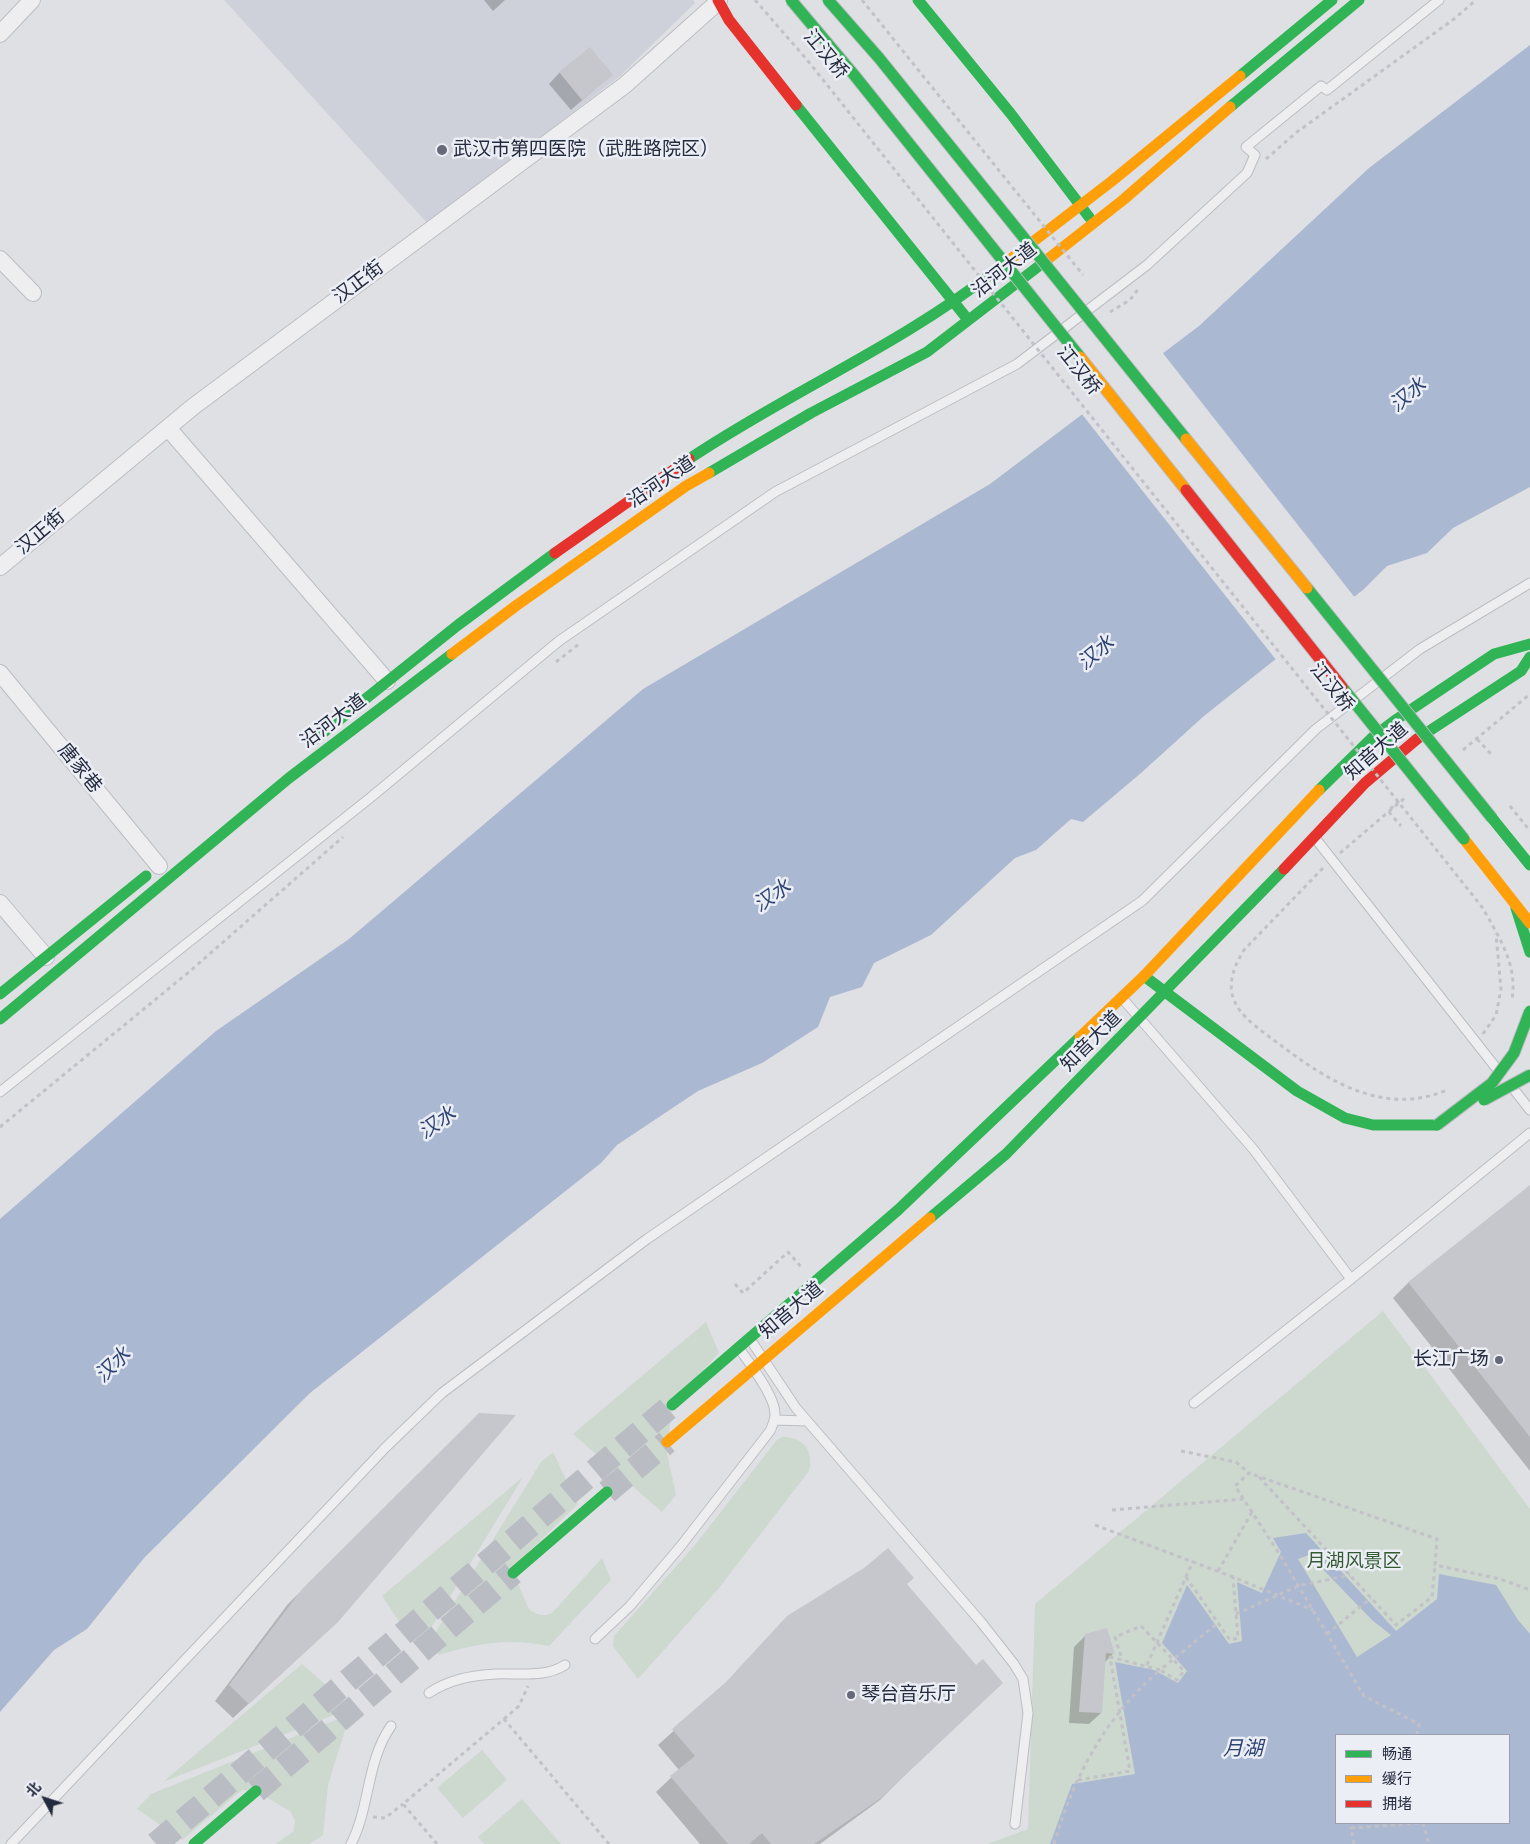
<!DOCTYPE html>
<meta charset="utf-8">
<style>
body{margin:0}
#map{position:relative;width:1530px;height:1844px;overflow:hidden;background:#dfe0e4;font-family:"Titillium Web","Noto Sans SC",sans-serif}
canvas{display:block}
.legend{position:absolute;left:1335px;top:1734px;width:175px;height:90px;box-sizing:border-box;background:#ebeef5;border:1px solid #9ca0ac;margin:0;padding:6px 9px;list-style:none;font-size:15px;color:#252b3e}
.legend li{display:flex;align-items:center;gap:10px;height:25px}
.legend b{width:25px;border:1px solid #9ca0ac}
.north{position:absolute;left:20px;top:1774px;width:50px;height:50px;-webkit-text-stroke:4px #ebeef5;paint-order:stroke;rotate:310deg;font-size:14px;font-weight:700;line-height:20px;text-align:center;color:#252b3e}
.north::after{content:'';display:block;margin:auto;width:18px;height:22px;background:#252b3e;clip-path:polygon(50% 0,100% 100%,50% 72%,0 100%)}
</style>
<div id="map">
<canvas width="1530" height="1844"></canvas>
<ul class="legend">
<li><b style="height:6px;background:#30b455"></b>畅通</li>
<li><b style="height:6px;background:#ff9f0a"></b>缓行</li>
<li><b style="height:6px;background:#e5322d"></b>拥堵</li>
</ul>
<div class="north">北</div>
</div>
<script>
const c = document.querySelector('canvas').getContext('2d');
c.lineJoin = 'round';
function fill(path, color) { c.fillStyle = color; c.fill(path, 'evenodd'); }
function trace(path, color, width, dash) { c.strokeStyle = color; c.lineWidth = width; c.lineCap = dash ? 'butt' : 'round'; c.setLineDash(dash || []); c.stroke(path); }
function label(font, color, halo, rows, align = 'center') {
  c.font = font + ' "Titillium Web","Noto Sans SC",sans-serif'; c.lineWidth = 5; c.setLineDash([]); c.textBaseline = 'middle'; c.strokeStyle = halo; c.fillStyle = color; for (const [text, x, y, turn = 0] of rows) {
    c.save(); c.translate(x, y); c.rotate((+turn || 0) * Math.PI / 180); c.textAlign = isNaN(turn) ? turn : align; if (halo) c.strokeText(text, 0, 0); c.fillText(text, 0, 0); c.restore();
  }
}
const built = new Path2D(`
 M224,0H693L695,3L620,76L428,224Z`);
const green = new Path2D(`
 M1383,1311L1530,1509V1844H988L1028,1829L1035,1604ZM1336,1735H1509V1823H1336Z
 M706,1322L719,1353L672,1405L667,1453L676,1495L662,1512L573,1434Z
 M782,1437C802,1436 815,1451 809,1471L719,1588L638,1679L613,1646L614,1636L695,1545L776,1441Z
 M553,1452L578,1504L511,1569L529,1609C535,1615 545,1617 552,1613L602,1558L611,1580L549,1646C508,1638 479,1643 439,1655L429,1643L541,1462Z
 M523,1477L426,1636L415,1645L382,1596Z
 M302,1664L348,1704L339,1713L163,1782Z
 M338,1719L345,1722L346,1727L328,1785L323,1835L309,1844H276L294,1831L295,1820L290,1811L256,1791L242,1790L182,1840L137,1809L151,1794Z
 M482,1750L507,1780L463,1818L437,1788Z
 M522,1799L561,1844H484L478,1837Z`);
const water = new Path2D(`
 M1530,45V487L1453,528L1427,553L1387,566L1364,589L1204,716L1141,773L1083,822L1071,819L1036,850L1015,858L931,935L874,963L862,987L830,997L818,1027L762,1063L698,1091L617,1145L601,1163L310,1393L144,1558L87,1629L54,1650L0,1712V1219L216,1031L349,939L643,689L990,484L1199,326L1369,168Z
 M1306,1533L1396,1631L1437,1599L1439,1574L1496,1585L1518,1620L1530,1634V1844H1050L1072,1784L1135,1774L1115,1662L1154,1670L1178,1683L1187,1671L1162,1643L1187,1585L1229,1644L1242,1641L1237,1582L1262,1593L1281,1552L1273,1538ZM1309,1555L1372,1620L1391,1635L1357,1657L1298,1559ZM1509,1735V1823H1336V1735Z`);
const pier = new Path2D(`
 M1162,352L1356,599L1277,661L1081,413Z`);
const shadow = new Path2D(`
 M484,0H505L493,11Z
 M560,72L611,75L571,110L549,84Z
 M1530,1187V1471L1393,1298L1408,1283Z
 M479,1415L321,1637L233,1718L215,1701L288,1604Z
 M906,1584L934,1746L880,1800L820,1844H700L656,1792L679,1770L658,1745L720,1689L787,1617Z
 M1086,1635L1113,1654L1104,1663L1101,1713L1089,1724L1069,1723L1074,1647Z`);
const building = new Path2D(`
 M590,47L613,75L582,100L559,72Z
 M1530,1185V1437L1408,1282Z
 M479,1413L516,1415L338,1622L249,1704L229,1685L303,1588Z
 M888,1548L914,1578L907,1584L976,1665L983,1659L1003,1683L881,1798L814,1844H771L762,1833L749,1844H728L670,1776L695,1756L672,1729L726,1682L787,1616L864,1568Z
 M1107,1628L1115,1654L1106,1653L1102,1713L1079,1712L1085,1634Z`);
const secondaryTunnel = new Path2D(`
 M607,1492L667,1442
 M256,1791L513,1573
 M156,1844L672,1405`);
const path = new Path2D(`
 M1266,159L1297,132L1454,19L1476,0
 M1110,312L1130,300L1139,288
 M556,662L579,644
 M1477,739L1491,754
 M1463,750L1530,694
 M1340,853L1406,797
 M0,1127L189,972L343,837
 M735,1284L743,1293L788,1252L802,1268
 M1181,1451L1236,1462L1249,1473
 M1259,1477L1396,1625L1432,1597L1435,1565
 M1112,1510L1244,1499
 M1095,1525L1233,1577L1313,1610
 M1218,1571L1252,1512
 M1186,1577L1230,1640L1238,1638L1233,1577
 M1236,1614L1298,1586L1350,1575
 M1327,1634L1371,1598
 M1147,1665L1193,1561
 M504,1719L519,1706L528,1686
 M1417,1735L1419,1724L1364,1696L1280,1555L1235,1486L1249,1473L1437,1539L1435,1565L1500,1579L1530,1590
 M1078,1780L1130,1771L1110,1657L1160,1670L1218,1623
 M373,1817L385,1818L403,1804
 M437,1844L403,1804L504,1719L609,1844
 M1054,1844C1075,1774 1104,1719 1160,1670L1177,1680L1184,1671L1141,1626L1115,1637L1122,1660
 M1354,1844L1351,1828L1423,1823L1429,1844`);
const lane = new Path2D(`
 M1315,838L1497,1069
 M1122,998L1254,1150L1351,1279
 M1512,1087L1530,1110
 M0,1092L370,798L559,641L775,492L1017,364L1147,265L1247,173L1255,155L1246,147L1321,86L1327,90L1439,0
 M750,1339L796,1408L981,1622L1014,1664L1023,1679L1028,1713L1015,1824
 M1194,1403L1351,1279L1530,1133
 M774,1420L807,1421
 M595,1639L630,1606L680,1547L770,1431C772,1426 775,1421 775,1415C776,1397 749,1363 739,1348
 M429,1693C448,1680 472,1675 496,1674C519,1673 545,1678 565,1665
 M11,1844L386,1447L442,1393L647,1239L1142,901L1316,729L1420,649L1530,583
 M351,1844C370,1808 366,1762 391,1726`);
const street = new Path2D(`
 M0,34L32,0
 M0,259L33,293
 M168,428L387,681
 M0,567L194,406L625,85L719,1
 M0,673L159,866
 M0,903L46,957`);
const fast = new Path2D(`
 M918,0L1011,114L1089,217
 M1240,76L1332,0
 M796,105L965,316
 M1230,107L1359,0
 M689,459C789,392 900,345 995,271
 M709,473L811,413L927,352L1048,259
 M1417,739L1521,671L1530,657
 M314,740L458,625L555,553
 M1319,790L1373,737L1397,719L1494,654L1530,644
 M1492,818L1530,865
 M1516,908L1530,952
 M1144,976L1297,1091L1345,1118L1373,1125H1437
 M0,994L146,876
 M0,1019L289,778L452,654
 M930,1218L1006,1154L1284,869
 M672,1405L898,1210L1080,1037
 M513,1573L607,1492
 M194,1844L256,1791`);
const slow = new Path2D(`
 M1048,259L1123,200L1230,107
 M995,271L1112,181L1240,76
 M452,654L517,605L686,486L709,473
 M1464,839L1530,923
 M1080,1037L1144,976L1319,790
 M667,1442L930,1218`);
const jam = new Path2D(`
 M718,0L729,20L796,105
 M555,553L689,459
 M1284,869L1365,783L1417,739`);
const pathBridge = new Path2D(`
 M755,0L808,61L1482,907C1498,935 1518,965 1512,999
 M862,0L1083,275
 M1399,801L1388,811L1401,826
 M1510,806L1530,831
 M1323,868L1244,950C1212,1001 1246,1019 1283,1047C1331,1083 1386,1116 1447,1090
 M1483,1034L1496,1015L1501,989L1496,934`);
const fastBridge = new Path2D(`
 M791,0L855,76L1080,357
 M828,0L879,58L1186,439
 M1307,588L1492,818
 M1342,687L1464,839
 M1484,1100L1530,1075
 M1437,1125L1492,1083L1514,1053L1530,1011`);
const slowBridge = new Path2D(`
 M1080,357L1186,490
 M1186,439L1307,588`);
const jamBridge = new Path2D(`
 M1186,490L1342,687`);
const markers = [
 [442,150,6,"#666a78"],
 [1499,1360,5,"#666a78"],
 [851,1695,5,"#666a78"]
];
const streetNames = [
 ["江汉桥",825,55,50],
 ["沿河大道",1005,271,-38],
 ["汉正街",359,283,-37],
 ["江汉桥",1078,371,51],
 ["沿河大道",662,483,-34],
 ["汉正街",41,533,-40],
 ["江汉桥",1331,688,51],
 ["沿河大道",334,722,-37],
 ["知音大道",1377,752,-41],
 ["唐家巷",79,769,51],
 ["知音大道",1092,1042,-45],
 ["知音大道",792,1311,-40]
];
const poiNames = [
 ["武汉市第四医院（武胜路院区）",453,150],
 ["长江广场",1489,1360,"right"],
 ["琴台音乐厅",861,1695]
];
const parkNames = [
 ["月湖风景区",1354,1562]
];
const waterNames = [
 ["汉水",1409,396,-39],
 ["汉水",1097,654,-39],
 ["汉水",773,897,-34],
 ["汉水",438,1124,-34],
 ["汉水",114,1366,-43],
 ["月湖",1243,1750]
];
fill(built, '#cfd1da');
fill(green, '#cdd8cf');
fill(water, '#abb8d1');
fill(pier, '#dfe0e4');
fill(shadow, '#0003');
fill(building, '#c6c7cc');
trace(secondaryTunnel, '#babcc3', 24, [24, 12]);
trace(lane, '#bcbdc2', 11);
trace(street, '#bcbdc2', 18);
trace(path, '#c1c1c7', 3, [4, 4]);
trace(lane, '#eeeef1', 9);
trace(street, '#eeeef1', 16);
trace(fast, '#30b455', 11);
trace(slow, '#ff9f0a', 11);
trace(jam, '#e5322d', 11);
trace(fastBridge, '#bbbdc2', 13, []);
trace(slowBridge, '#bbbdc2', 13, []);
trace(jamBridge, '#bbbdc2', 13, []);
trace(pathBridge, '#c1c1c7', 3, [4, 4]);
trace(fastBridge, '#30b455', 11);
trace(slowBridge, '#ff9f0a', 11);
trace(jamBridge, '#e5322d', 11);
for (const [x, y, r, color] of markers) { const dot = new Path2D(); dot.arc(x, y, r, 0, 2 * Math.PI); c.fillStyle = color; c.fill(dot); trace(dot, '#ebeef5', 2); }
label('19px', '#252b3e', '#ebeef5', streetNames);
label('19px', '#252b3e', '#ebeef5', poiNames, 'left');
label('19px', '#345a32', '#ebeef5', parkNames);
label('italic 20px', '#2e4373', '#ebeef5', waterNames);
</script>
